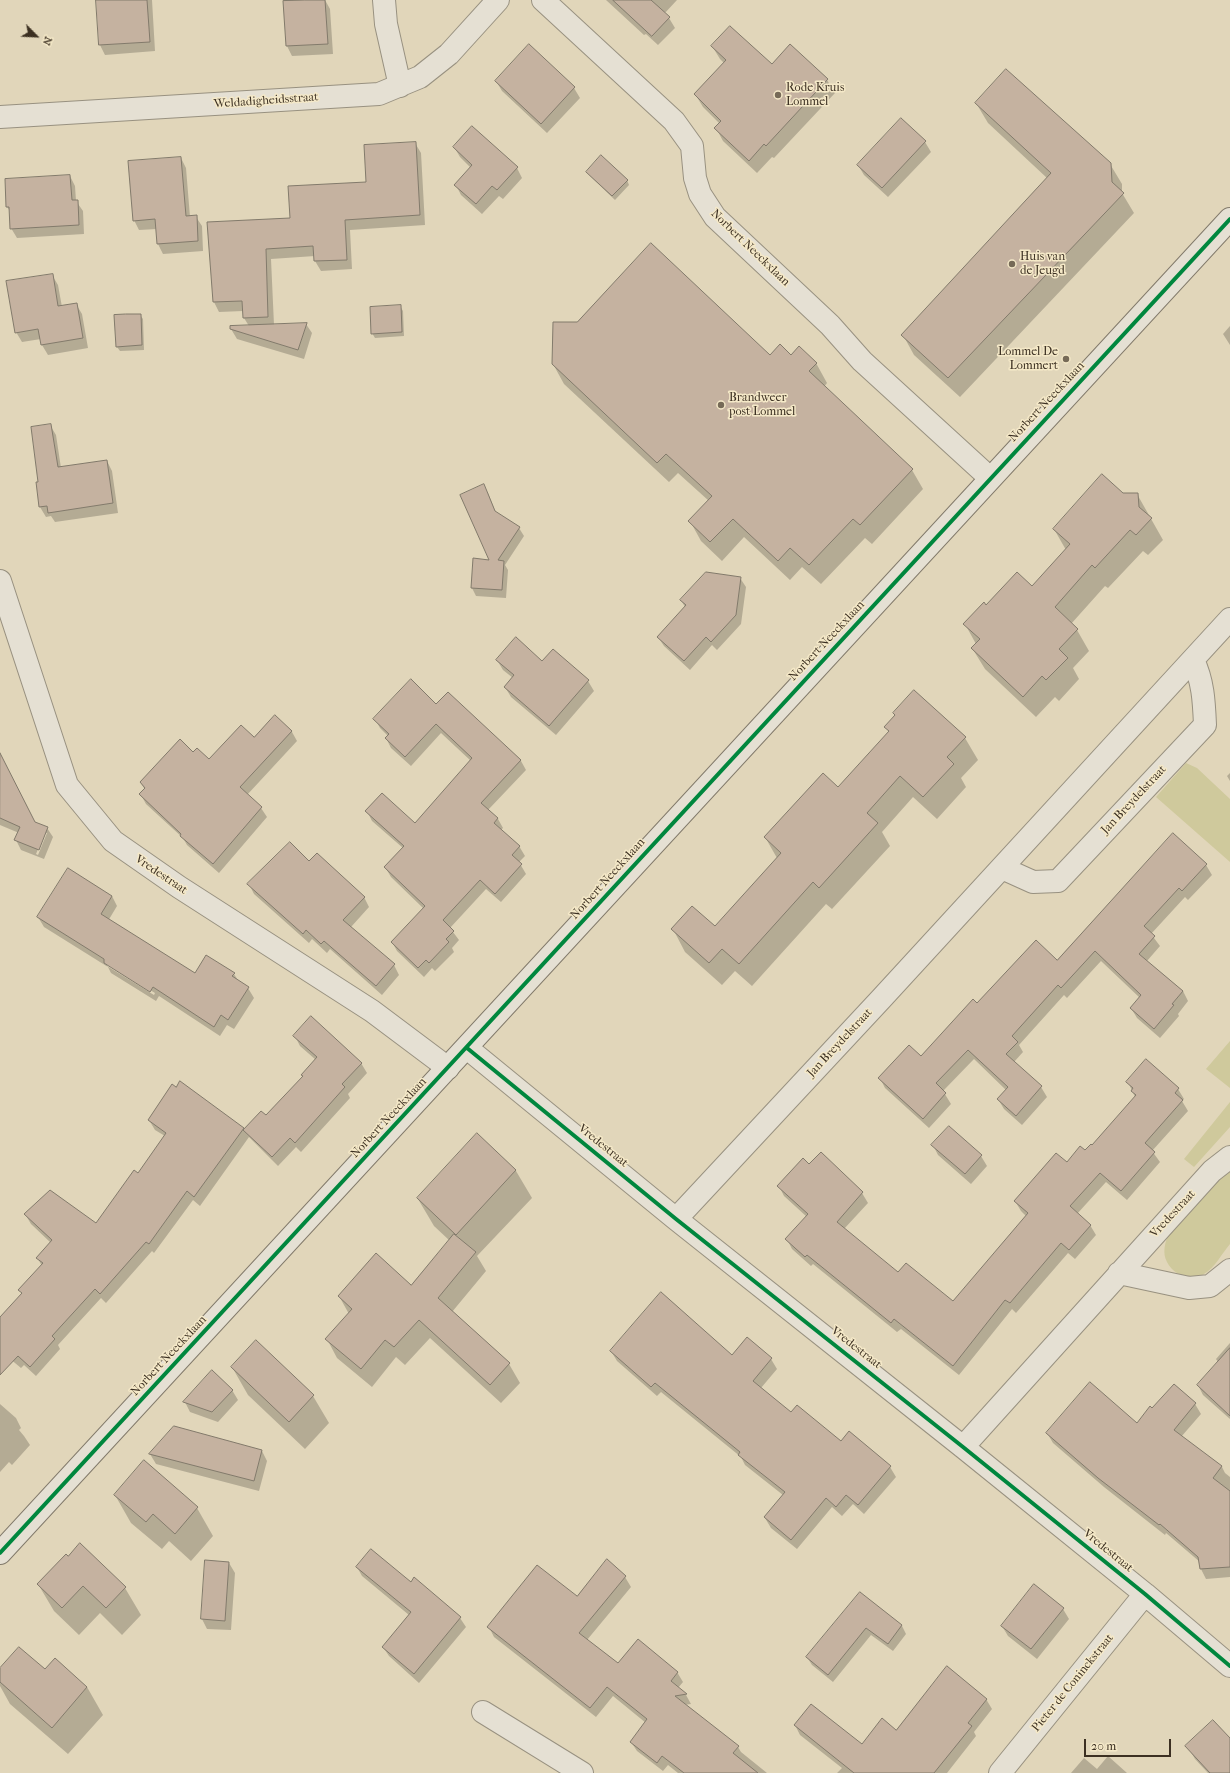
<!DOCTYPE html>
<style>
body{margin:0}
#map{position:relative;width:1230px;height:1773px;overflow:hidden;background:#e1d6ba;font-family:"IM FELL French Canon",serif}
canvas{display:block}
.north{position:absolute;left:16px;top:16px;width:40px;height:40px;-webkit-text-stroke:3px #f5e9c8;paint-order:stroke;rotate:114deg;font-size:11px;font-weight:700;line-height:16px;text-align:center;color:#3c3022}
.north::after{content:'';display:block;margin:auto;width:14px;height:18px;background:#3c3022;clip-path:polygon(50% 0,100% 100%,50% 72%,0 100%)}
.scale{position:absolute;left:1084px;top:1739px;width:87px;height:18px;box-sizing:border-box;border:2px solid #3c3022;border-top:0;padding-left:5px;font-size:12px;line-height:14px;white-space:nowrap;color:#3c3022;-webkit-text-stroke:3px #f5e9c8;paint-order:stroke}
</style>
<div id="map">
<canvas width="1230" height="1773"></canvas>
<div class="north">N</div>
<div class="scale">20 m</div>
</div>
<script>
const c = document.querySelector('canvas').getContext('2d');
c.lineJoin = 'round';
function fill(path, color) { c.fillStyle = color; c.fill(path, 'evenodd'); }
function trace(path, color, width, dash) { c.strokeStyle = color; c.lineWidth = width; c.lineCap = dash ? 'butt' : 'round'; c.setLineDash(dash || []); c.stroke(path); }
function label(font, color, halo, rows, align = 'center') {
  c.font = font + ' "IM FELL French Canon",serif'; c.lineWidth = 3; c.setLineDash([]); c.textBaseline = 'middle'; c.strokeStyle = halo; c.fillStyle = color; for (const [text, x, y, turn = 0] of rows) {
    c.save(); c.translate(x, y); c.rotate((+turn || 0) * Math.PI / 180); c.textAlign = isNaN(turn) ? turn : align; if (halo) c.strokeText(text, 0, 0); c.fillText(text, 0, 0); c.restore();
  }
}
const green = new Path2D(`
 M1186,763L1197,768L1230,799V862L1156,797Z
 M1230,1041V1088L1206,1069Z
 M1230,1102V1127L1194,1167L1184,1159Z
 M1230,1169V1244C1222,1253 1215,1268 1204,1274C1192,1282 1173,1275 1167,1262C1162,1253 1165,1242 1169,1233L1224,1173Z`);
const shadow = new Path2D(`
 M97,0H152L155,51L105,55L100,45Z
 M284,0H325L330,9L333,54L292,56L287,46Z
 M606,0H677L664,14L669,18L675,28L658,45L646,34L644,35Z
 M712,46L772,65L827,80L835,93L774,158L772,157L757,173L723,141L716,128L720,124L703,107L695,94L724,63L720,59Z
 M496,81L574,88L580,98L547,133L502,91Z
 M976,103L1110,164L1122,184V193L1134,213L960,397L914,355L903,335L1047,178L988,123Z
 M901,119L925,142L931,152L888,197L864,175L858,165Z
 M415,143L421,153L425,225L350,230L352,269L321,271L315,261V256L271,259L274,325L306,324L312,333L304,359L237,339L231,329L249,326L244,318L243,311L219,312L214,302L291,219L367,183Z
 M454,147L517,168L522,178L503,199L499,196L482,214L461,195L456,185L471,168L460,157Z
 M181,158L186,168L190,217H196L202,226L203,251L163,254L158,244L157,229L139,230L134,220Z
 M587,172L627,180L629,185L615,200L590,176Z
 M70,176L75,186L76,201L83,211L84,234L17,238L11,228L10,211L7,207Z
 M52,275L58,285L62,307L76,304L82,314L88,348L48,355L42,345L41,339L22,342L16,332Z
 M400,306L403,311L404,336L375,338L372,333Z
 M140,315L143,319L144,350L120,351L117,347Z
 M1230,326V345L1223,334Z
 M791,356L816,363L827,383L824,387L912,470L923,489L872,544L865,538L821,584L802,567L790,580L744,537L722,561L701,541L690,521L709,501L678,473L669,482L564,384L553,364Z
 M50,425L56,435L61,468L107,461L112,471L118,513L55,522L51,516L46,517L40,507L39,483Z
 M488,493L496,513L519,528L524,536L505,565L508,570L506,598L476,596L472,588L491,561Z
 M1122,494H1137L1163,540L1148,555L1143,551L1108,588L1105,586L1071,624L1077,630L1089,651L1073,668L1079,679L1059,701L1055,697L1036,717L985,669L972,648L976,644L965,624L986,606L1032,588L1066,550L1054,529Z
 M740,578L746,587L741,624L717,650L712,645L690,670L664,646L658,637L685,607L681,600Z
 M497,660L542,662L588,681L594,691L556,735L511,697L505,687L513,678L503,670Z
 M448,693L521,761L526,770L488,810L498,819L503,828L501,830L519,846L525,856L519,862L526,874L501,902L486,889L450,928L459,940L452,948L454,952L435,971L432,968L424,977L397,951L392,942L424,909L391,877L385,867L403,848L372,821L367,811L415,824L471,761L441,733L411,766L391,748L386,738L388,736L380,728L375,719L436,705Z
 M894,714L965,738L978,760L961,778L966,787L937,819L913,797L882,832L890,846L832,909L826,904L752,986L735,971L722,985L685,952L673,929L715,928L777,858L765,837L838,788L889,733L886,727L896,716Z
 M275,716L292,732L297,741L247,795L261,808L267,817L219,873L187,845L183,838L146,804L141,795L145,790L141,783L193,753L209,760L254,738Z
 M0,754L35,823L47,828L53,837L44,859L21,850L16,840L19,833L0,825ZM45,833H47L38,855L36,854Z
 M1230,773V781L1227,776Z
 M309,862L364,897L369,907L351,927L394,965L399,975L382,995L330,949L327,953L312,939L309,943L254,894L249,884Z
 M1206,865L1212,875L1188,900L1185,897L1151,934L1160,946L1147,961L1183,991L1188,1001L1178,1014L1179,1016L1160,1038L1137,1018L1131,1008L1140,998L1101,961L1067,998L1064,995L1019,1045L1023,1052L1014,1062L1041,1087L1047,1097L1022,1125L1004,1109L998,1099L1006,1090L974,1059L943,1091L951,1104L929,1128L885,1088L880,1078L921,1057L977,1005L1057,961Z
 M112,896L117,906L108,921L195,974H234L239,982L248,988L254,998L234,1029L227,1025L220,1036L159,996L156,1001L111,973L108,967L44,927L38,917ZM107,964L155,993L154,995L107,966Z
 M295,1036L361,1063L367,1073L348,1094L350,1098L301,1152L296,1147L278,1166L249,1137L200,1206L193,1200L154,1253L152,1251L106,1303L101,1298L58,1345L60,1349L36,1376L24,1365L21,1368L3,1353L0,1347V1318L22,1294L20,1290L42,1266L38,1259L51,1243L31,1224L25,1214L97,1224L138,1174L165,1136L155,1130L149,1120L243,1128L244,1131L266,1117L304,1077L302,1075L316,1060L300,1046Z
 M1146,1060L1178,1089L1184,1099L1182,1101L1188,1111L1152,1151L1160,1162L1127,1200L1106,1182L1077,1214L1090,1225L1096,1235L1075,1259L1068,1253L1016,1313L1012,1309L959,1375L901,1329L897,1332L813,1264L811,1266L792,1249L787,1239L807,1217L784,1196L779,1186L809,1166L821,1153L862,1193L868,1203L844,1229L898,1274L953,1302L1026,1216L1021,1211L1015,1201L1092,1146L1135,1097L1128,1082Z
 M477,1135L516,1171L532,1198L477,1256L486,1271L452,1312L509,1364L520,1383L501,1403L430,1338L405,1365L396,1357L372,1387L337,1358L327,1339L349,1314L339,1296L412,1286L450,1241L434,1226L418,1199Z
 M933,1145L981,1156L987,1166L971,1184L938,1155Z
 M1230,1343V1419L1203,1395L1198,1385L1218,1362L1216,1359Z
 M611,1351L771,1359L777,1369L761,1388L791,1413L841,1442L890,1467L896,1477L864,1514L853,1504L842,1516L832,1507L797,1549L771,1528L765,1518L783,1495L745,1465L741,1457L661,1392L657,1396L617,1361Z
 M232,1367L313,1396L329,1423L305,1449L248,1395Z
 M232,1390L238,1400L218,1422L190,1412L185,1402Z
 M0,1404L16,1418L21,1428L19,1430L24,1436L30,1445L12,1465L9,1462L0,1472Z
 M1195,1404L1201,1414L1181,1437L1222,1467L1225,1473L1230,1477V1577L1206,1579L1201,1569L1200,1562L1166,1533L1165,1535L1104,1487L1053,1443L1047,1433L1137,1424L1153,1410Z
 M174,1427L262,1451L267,1461L259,1491L156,1464L150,1454Z
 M115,1495L197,1508L213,1536L191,1561L169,1541L162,1549L131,1523Z
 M607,1561L625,1577L631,1587L587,1640L619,1664L677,1672L683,1682L678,1688L686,1695L691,1704L684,1705L738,1747L741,1752L767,1773H678L668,1765L663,1771L637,1751L631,1742L646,1723L613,1696L596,1717L494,1637L489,1627L577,1597Z
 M229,1563L235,1573L231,1630L207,1629L202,1619Z
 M357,1567L411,1583L460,1618L466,1627L419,1683L389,1656L383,1647L409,1615L362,1576Z
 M38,1584L125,1588L141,1615L122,1635L100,1613L79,1635L54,1611Z
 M860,1594L902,1626L906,1634L893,1651L871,1635L833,1682L812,1665L807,1657Z
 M1063,1609L1069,1619L1037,1659L1008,1636L1002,1626Z
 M0,1669L45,1671L87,1687L103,1715L68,1754L10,1704L0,1686Z
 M986,1699L992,1709L974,1732L976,1736L947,1773H837L842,1768L800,1735L795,1725L862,1745L896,1731Z
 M1230,1740V1773H1208L1195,1759L1189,1749Z
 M1108,1756L1127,1773H1071L1084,1758L1097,1769Z`);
const building = new Path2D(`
 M96,0H147L150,42L99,45Z
 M305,0H325L328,44L286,46L283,1Z
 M613,0H651L670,17L652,36Z
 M730,26L772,64L790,44L828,79L766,146L764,144L749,161L714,128L721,121L694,94L726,60L711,46Z
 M529,44L575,87L541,124L495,81Z
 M1006,69L1111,163L1112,182L1124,193L948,378L901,335L1051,173L975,103Z
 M901,118L926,141L882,188L857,165Z
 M472,126L518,167L497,190L492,186L476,204L454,185L472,165L453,147Z
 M416,142L420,215L345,220L347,260L314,261L313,246L266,249L268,317L243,318L242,301L213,302L207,222L290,218L288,186L366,182L364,145Z
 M601,155L628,180L612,196L586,172Z
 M181,157L186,216L197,215L198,241L157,244L155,219L133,221L128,161Z
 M70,175L72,200H78L79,225L10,229L9,207H6L5,179Z
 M651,243L770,355L780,344L791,355L799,346L817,363L809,371L913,469L860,525L853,519L809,565L790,548L778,561L733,519L710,542L688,521L712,496L666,454L657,463L552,364L553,322H577Z
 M53,274L58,306L77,303L83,338L41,345L38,329L15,333L6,281Z
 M401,305L402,332L371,334L370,307Z
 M126,314H141L142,345L116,347L114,315Z
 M307,323L298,350L230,329V326Z
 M51,424L58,467L107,460L113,503L48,513L47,506L39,507L36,482H38L31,427Z
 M1102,474L1123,493H1138L1139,507L1152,518L1136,535L1130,530L1095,568L1092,565L1055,607L1078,629L1059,649L1068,658L1046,680L1042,676L1023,697L971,648L980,639L963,624L984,602L986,605L1017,572L1032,586L1070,544L1053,529Z
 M484,484L495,511L520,527L498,560L504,561L502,590L471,588L473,558L489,560L460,495Z
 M706,572L741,577L736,615L711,642L706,637L684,661L657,637L686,605L680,600Z
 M516,637L542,661L553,649L589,680L549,726L504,687L514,675L496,660Z
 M411,679L436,704L448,692L521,760L481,803L498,818L494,823L520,846L512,855L522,864L495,894L480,880L443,920L454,931L446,939L449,942L429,963L426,960L418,968L391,942L425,906L384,867L404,846L365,811L382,793L415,823L472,758L436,724L405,757L385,738L389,734L373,719Z
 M914,690L966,737L947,757L954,764L923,797L900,776L867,813L878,823L819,888L813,882L739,964L722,949L709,963L671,929L692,906L715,926L781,853L764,837L823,773L838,787L889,731L884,727L895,715L893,713Z
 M275,715L292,731L240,787L262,807L213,864L180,836L181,834L139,794L145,788L140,782L180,739L193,752L197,748L209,759L241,725L254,737Z
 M0,753L35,822L48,827L39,850L14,840L20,827L0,818Z
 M1173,833L1207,864L1182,891L1179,888L1144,926L1155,936L1139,954L1183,991L1172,1004L1174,1005L1154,1029L1130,1008L1141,995L1095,951L1061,988L1058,985L1012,1036L1018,1042L1006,1054L1042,1086L1016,1116L997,1099L1008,1087L968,1050L936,1083L946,1093L923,1119L878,1078L909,1045L921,1056L973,999L977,1003L1036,940L1057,960Z
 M290,842L309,861L317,853L365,897L343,920L395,964L376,986L324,941L321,944L306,930L303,934L247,884Z
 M68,868L112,896L101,914L195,973L206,955L235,973L232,976L249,987L228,1020L221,1015L214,1027L153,987L150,992L104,963V959L37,917Z
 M311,1016L362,1063L342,1084L345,1087L295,1143L290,1138L272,1157L243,1130L261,1111L266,1115L303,1076L301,1075L317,1057L293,1036Z
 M1146,1059L1179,1088L1175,1093L1183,1100L1145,1143L1155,1152L1121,1191L1100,1173L1070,1206L1091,1225L1069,1250L1061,1243L1010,1303L1005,1300L953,1366L894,1319L891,1323L807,1255L805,1257L785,1239L808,1214L777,1186L803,1158L809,1164L821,1152L863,1192L837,1222L898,1272L906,1263L953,1301L1028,1213L1014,1201L1056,1153L1067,1162L1080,1146L1085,1150L1091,1144L1092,1145L1136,1095L1131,1091L1133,1088L1126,1082Z
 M180,1081L244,1128L194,1197L187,1191L149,1244L146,1242L100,1294L95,1289L52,1336L55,1339L30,1367L18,1356L0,1375V1317L22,1293L18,1290L43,1263L36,1258L52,1240L24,1214L50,1190L96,1223L134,1170L138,1173L166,1133L148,1120L172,1084L176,1087Z
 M949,1126L982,1155L965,1174L931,1145Z
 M477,1133L516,1170L456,1235L417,1198Z
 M454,1234L476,1252L438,1298L510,1363L490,1385L419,1320L394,1347L385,1340L361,1369L325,1339L352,1309L338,1296L376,1253L411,1285Z
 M661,1292L732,1355L747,1337L772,1358L753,1381L791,1412L797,1405L841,1441L849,1431L891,1466L858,1505L846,1495L836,1507L826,1498L791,1540L764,1517L785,1492L738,1455L740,1452L655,1383L651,1387L610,1351Z
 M256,1340L314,1395L289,1422L231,1367Z
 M1230,1348V1416L1197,1385Z
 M212,1370L233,1390L212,1412L183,1402Z
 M1090,1382L1137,1423L1150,1406L1152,1408L1174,1384L1196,1403L1174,1430L1222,1466L1213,1478L1230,1491V1567L1200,1569L1198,1557L1160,1524L1159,1525L1098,1478L1046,1433Z
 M174,1426L262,1450L254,1481L149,1454Z
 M144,1460L198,1507L175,1534L153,1514L146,1522L114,1495Z
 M80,1543L126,1587L106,1608L83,1586L62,1608L37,1584L66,1554L68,1556Z
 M371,1549L411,1582L414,1577L461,1617L414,1674L382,1647L411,1612L356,1567Z
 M607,1559L626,1576L579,1633L618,1663L638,1639L678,1672L671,1681L687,1694L675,1696L739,1746L733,1753L758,1773H684L662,1756L657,1763L630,1742L647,1719L607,1687L590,1708L487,1627L537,1565L577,1596Z
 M205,1560L229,1562L225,1621L201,1619Z
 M1034,1584L1064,1608L1031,1649L1001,1626Z
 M860,1592L902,1625L888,1644L866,1628L828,1675L806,1657Z
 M19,1647L45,1669L55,1658L87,1687L52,1728L0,1682V1668Z
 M947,1666L987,1699L968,1723L972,1726L934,1773H854L794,1725L811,1704L862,1744L882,1718L896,1730Z
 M1213,1720L1230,1738V1773H1210L1185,1746Z`);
const street = new Path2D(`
 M384,0L386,24L400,86
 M543,0L674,121L692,146L695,178L700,194L715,217L830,325L862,361L990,478
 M0,117L379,94L420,77L449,54L498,0
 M0,581L67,785L113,841L179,887L372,1011L448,1068
 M1002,868L1033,882L1058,881L1205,725C1204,701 1203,681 1193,660
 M467,1048L676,1219L963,1447L1145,1594L1230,1666
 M676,1219L881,999L1230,619
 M1119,1273L1189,1288L1210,1286L1230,1270
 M963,1447L1212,1171L1230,1157
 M483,1712L582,1773
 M1000,1773L1145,1594`);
const secondary = new Path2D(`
 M0,1553L1230,219`);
const cycleway = new Path2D(`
 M467,1048L676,1219L963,1447L1145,1594L1230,1666
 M0,1553L1230,219`);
const markers = [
 [778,95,4,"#766a57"],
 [1012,264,4,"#766a57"],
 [1066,359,4,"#766a57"],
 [721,405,4,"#766a57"]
];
const poiNames = [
 ["Rode Kruis",786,88],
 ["Lommel",786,102],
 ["Huis van",1020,257],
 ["de Jeugd",1020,271],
 ["Lommel De",1058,352,"right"],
 ["Lommert",1058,366,"right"],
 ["Brandweer",729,398],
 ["post Lommel",729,412]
];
const streetNames = [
 ["Weldadigheidsstraat",266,101,-4],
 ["Norbert Neeckxlaan",750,248,44],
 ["Norbert Neeckxlaan",1047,402,-47],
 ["Norbert Neeckxlaan",827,641,-47],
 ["Jan Breydelstraat",1134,800,-47],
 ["Vredestraat",161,875,34],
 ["Norbert Neeckxlaan",608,879,-48],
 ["Jan Breydelstraat",840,1043,-47],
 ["Norbert Neeckxlaan",389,1118,-47],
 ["Vredestraat",603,1146,39],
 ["Vredestraat",1173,1214,-47],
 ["Vredestraat",856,1348,38],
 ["Norbert Neeckxlaan",169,1356,-47],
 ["Vredestraat",1108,1551,39],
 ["Pieter de Coninckstraat",1073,1683,-51]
];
fill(green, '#cfc99c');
fill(shadow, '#0003');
fill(building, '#c5b2a0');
trace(building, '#827a6b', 1);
trace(street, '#989180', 24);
trace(secondary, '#827a6b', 24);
trace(street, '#e5e0d3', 22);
trace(secondary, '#e5e0d3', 22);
trace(cycleway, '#00873e', 4);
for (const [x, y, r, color] of markers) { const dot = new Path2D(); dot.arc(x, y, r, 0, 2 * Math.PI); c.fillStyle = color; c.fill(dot); trace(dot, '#f5e9c8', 1.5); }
label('12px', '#3c3022', '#f5e9c8', poiNames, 'left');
label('12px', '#3c3022', '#f5e9c8', streetNames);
</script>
